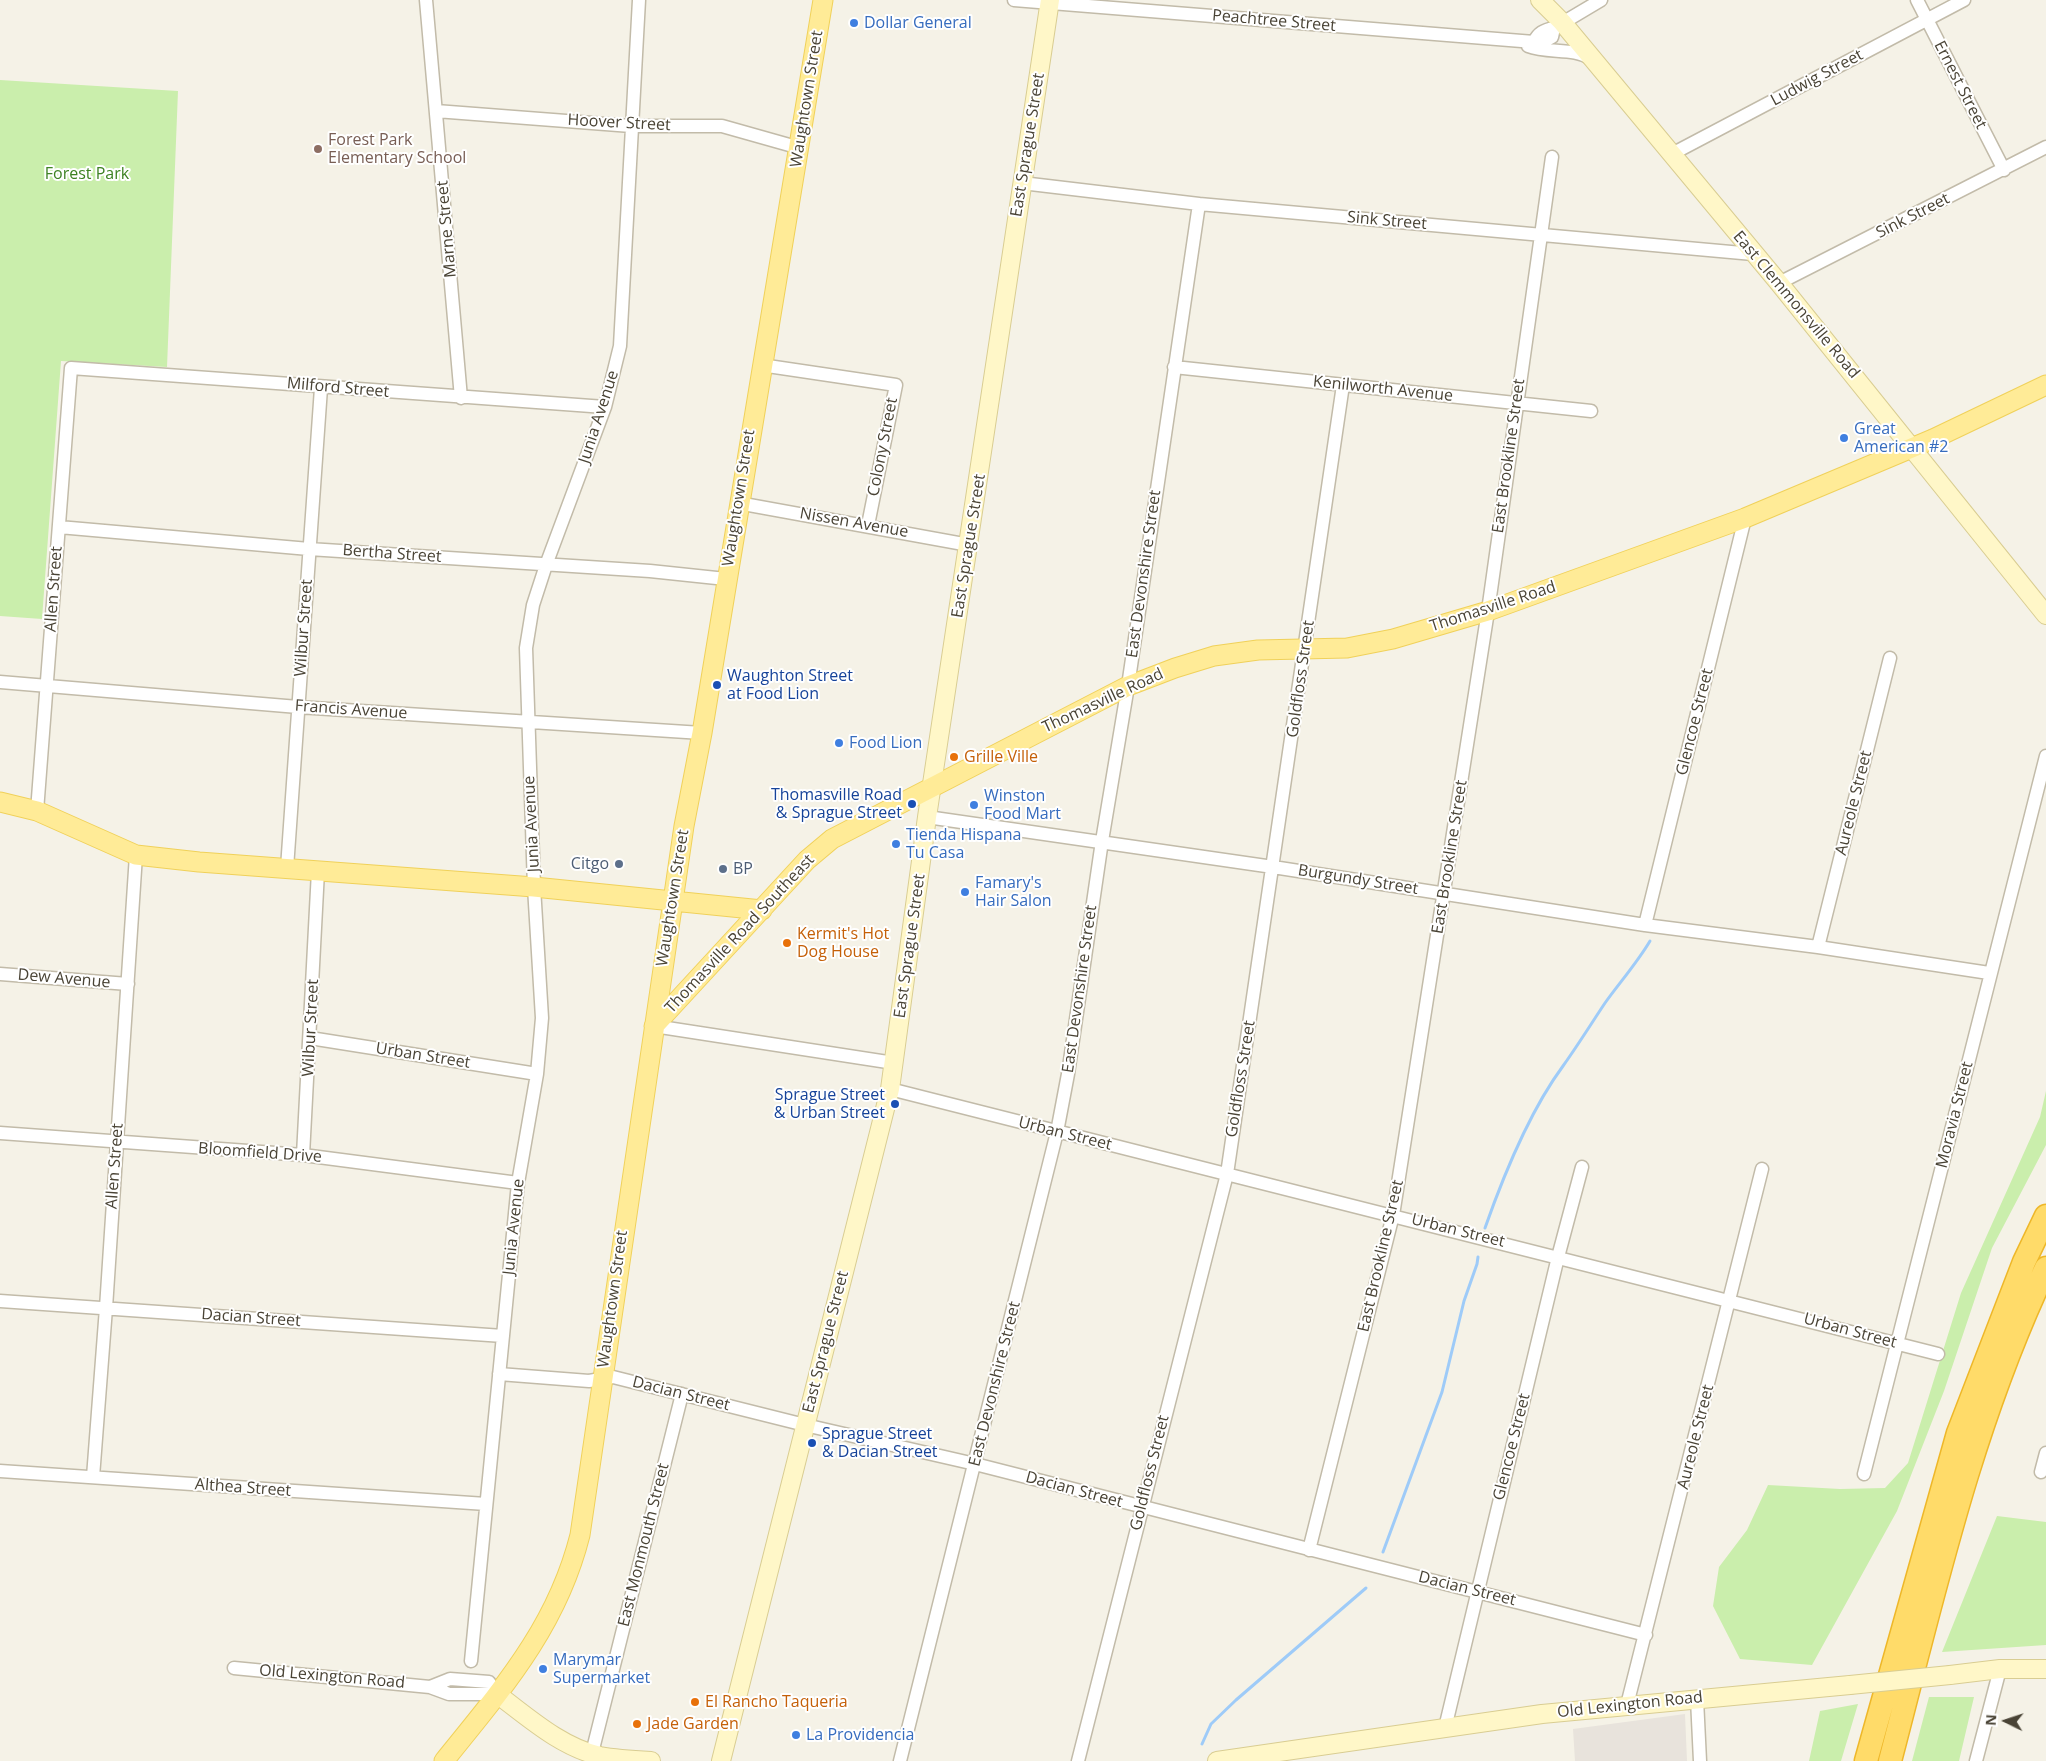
<!DOCTYPE html>
<style>
body{margin:0}
#map{position:relative;width:2046px;height:1761px;overflow:hidden;background:#f5f2e7;font-family:"Open Sans",sans-serif}
canvas{display:block}
.north{position:absolute;left:1981px;top:1696px;width:50px;height:50px;-webkit-text-stroke:4px #fff;paint-order:stroke;rotate:274deg;font-size:14px;font-weight:700;line-height:20px;text-align:center;color:#494335}
.north::after{content:'';display:block;margin:auto;width:18px;height:22px;background:#494335;clip-path:polygon(50% 0,100% 100%,50% 72%,0 100%)}
</style>
<div id="map">
<canvas width="2046" height="1761"></canvas>
<div class="north">N</div>
</div>
<script>
const c = document.querySelector('canvas').getContext('2d');
c.lineJoin = 'round';
function fill(path, color) { c.fillStyle = color; c.fill(path, 'evenodd'); }
function trace(path, color, width, dash) { c.strokeStyle = color; c.lineWidth = width; c.lineCap = dash ? 'butt' : 'round'; c.setLineDash(dash || []); c.stroke(path); }
function label(font, color, halo, rows, align = 'center') {
  c.font = font + ' "Open Sans",sans-serif'; c.lineWidth = 4; c.setLineDash([]); c.textBaseline = 'middle'; c.strokeStyle = halo; c.fillStyle = color; for (const [text, x, y, turn = 0] of rows) {
    c.save(); c.translate(x, y); c.rotate((+turn || 0) * Math.PI / 180); c.textAlign = isNaN(turn) ? turn : align; if (halo) c.strokeText(text, 0, 0); c.fillText(text, 0, 0); c.restore();
  }
}
const industrial = new Path2D(`
 M1685,1714L1687,1761H1575L1573,1729Z`);
const green = new Path2D(`
 M0,80L178,91L167,367L61,361L42,619L0,616Z
 M2046,1091V1145L1992,1248L1944,1391L1897,1511L1812,1665L1740,1659L1713,1606L1719,1567L1747,1530L1768,1485L1840,1489L1885,1488L1908,1463L1961,1293L2040,1117Z
 M1997,1516L2046,1522V1645L1942,1652Z
 M1929,1697H1974L1959,1761H1912Z
 M1858,1704L1841,1761H1809L1820,1711Z`);
const stream = new Path2D(`
 M1485,1228C1504,1174 1529,1112 1563,1066C1578,1045 1591,1024 1605,1003C1620,982 1637,963 1650,941
 M1383,1552L1442,1392L1464,1301L1477,1264L1478,1257
 M1202,1744L1211,1724L1236,1700L1366,1588`);
const street = new Path2D(`
 M426,0L461,398
 M1014,0L1534,42H1543L1552,37L1554,28
 M1917,0L2004,170
 M1534,42C1538,33 1544,30 1554,28L1601,0
 M1528,46C1548,54 1574,47 1591,59
 M436,111L631,126H722L800,148
 M1670,155L1964,0
 M1022,183L1199,204L1753,254
 M1779,283L2046,147
 M761,365L896,385L868,525
 M1174,367L1591,411
 M738,503L969,545
 M59,527L309,549L650,571L726,579
 M0,682L298,707L702,733
 M37,811L71,368L605,407
 M927,817L1273,867L1645,925L1818,947L1989,973
 M287,868L321,388
 M1645,925L1745,518
 M1818,947L1890,658
 M0,974L128,984
 M654,1026L894,1063
 M310,1038L537,1074
 M890,1089L1938,1354
 M0,1133L303,1155L518,1183
 M303,1155L318,871
 M0,1301L503,1336
 M499,1374L589,1381L613,1377L805,1425L975,1464L1646,1635
 M0,1471L486,1504
 M2041,1472L2046,1453
 M1864,1474L2046,756
 M93,1477L106,1308L136,855
 M1309,1550L1393,1215L1488,611L1552,157
 M471,1661L518,1183L537,1074L542,1018L534,887L526,648L533,605L546,565L605,407L620,346L639,0
 M234,1668L430,1687L449,1694H497L489,1682L450,1679L430,1687
 M1697,1699L1700,1761
 M1627,1705L1762,1169
 M1445,1728L1558,1257L1582,1167
 M592,1753L682,1394
 M900,1761L1057,1132L1068,1074L1102,841L1128,686L1199,204
 M1078,1761L1227,1174L1343,385
 M1976,1761L2000,1669`);
const secondary = new Path2D(`
 M1540,0L1562,22L1779,283L2046,615
 M1950,1675L2000,1669H2046
 M497,1694C529,1718 561,1747 600,1756C617,1759 634,1760 651,1761
 M721,1761L890,1089L927,817L1050,0
 M1217,1761L1542,1714L1850,1685`);
const primary = new Path2D(`
 M0,802L37,811L136,855L199,862L534,887L762,910
 M654,1026L807,860L832,839L1128,686L1175,668L1214,656L1258,650L1347,648L1393,639L1488,611L1745,518L1933,439L2046,385
 M444,1761C502,1689 557,1627 580,1535L684,826L702,733L823,0`);
const highway = new Path2D(`
 M1866,1761L1958,1433L2024,1262L2046,1216
 M1890,1761C1934,1593 1971,1425 2046,1268`);
const secondaryBridge = new Path2D(`
 M1850,1685L1950,1675`);
const markers = [
 [854,23,5,"#3f7fe0"],
 [318,149,5,"#8d6e63"],
 [1844,438,5,"#3f7fe0"],
 [717,685,5,"#1a4fb4"],
 [839,743,5,"#3f7fe0"],
 [954,757,5,"#e8710a"],
 [912,804,5,"#1a4fb4"],
 [974,805,5,"#3f7fe0"],
 [896,844,5,"#3f7fe0"],
 [619,864,5,"#5c6f8a"],
 [723,869,5,"#5c6f8a"],
 [965,892,5,"#3f7fe0"],
 [787,943,5,"#e8710a"],
 [895,1104,5,"#1a4fb4"],
 [812,1443,5,"#1a4fb4"],
 [543,1669,5,"#3f7fe0"],
 [695,1702,5,"#e8710a"],
 [637,1724,5,"#e8710a"],
 [796,1735,5,"#3f7fe0"]
];
const streetNames = [
 ["Peachtree Street",1274,21,5],
 ["Ludwig Street",1817,78,-28],
 ["Ernest Street",1960,85,63],
 ["Waughtown Street",807,99,-81],
 ["Hoover Street",619,123,3],
 ["East Sprague Street",1028,145,-81],
 ["Sink Street",1913,216,-27],
 ["Sink Street",1387,221,5],
 ["Marne Street",447,229,-95],
 ["East Clemmonsville Road",1796,305,50],
 ["Milford Street",338,388,5],
 ["Kenilworth Avenue",1383,389,6],
 ["Junia Avenue",599,417,-72],
 ["Colony Street",883,447,-79],
 ["East Brookline Street",1509,456,-82],
 ["Waughtown Street",739,498,-81],
 ["Nissen Avenue",854,523,10],
 ["East Sprague Street",969,546,-81],
 ["Bertha Street",392,554,4],
 ["East Devonshire Street",1144,574,-82],
 ["Allen Street",54,589,-86],
 ["Thomasville Road",1493,607,-18],
 ["Wilbur Street",304,628,-86],
 ["Goldfloss Street",1301,679,-82],
 ["Thomasville Road",1103,701,-25],
 ["Francis Avenue",351,710,4],
 ["Glencoe Street",1695,722,-76],
 ["Aureole Street",1854,803,-76],
 ["Junia Avenue",532,824,-93],
 ["East Brookline Street",1450,857,-81],
 ["Burgundy Street",1358,880,9],
 ["Waughtown Street",673,898,-81],
 ["Thomasville Road Southeast",740,934,-47],
 ["East Sprague Street",910,946,-82],
 ["Dew Avenue",64,979,5],
 ["East Devonshire Street",1080,989,-82],
 ["Wilbur Street",311,1028,-87],
 ["Urban Street",423,1056,9],
 ["Goldfloss Street",1241,1079,-81],
 ["Moravia Street",1955,1115,-76],
 ["Urban Street",1065,1134,14],
 ["Bloomfield Drive",260,1153,4],
 ["Allen Street",115,1166,-86],
 ["Junia Avenue",514,1227,-84],
 ["Urban Street",1458,1231,14],
 ["East Brookline Street",1381,1256,-77],
 ["Waughtown Street",613,1299,-82],
 ["Dacian Street",251,1318,4],
 ["Urban Street",1850,1331,15],
 ["East Sprague Street",826,1342,-76],
 ["East Devonshire Street",995,1384,-76],
 ["Dacian Street",681,1394,14],
 ["Aureole Street",1696,1437,-76],
 ["Glencoe Street",1512,1447,-76],
 ["Goldfloss Street",1150,1473,-76],
 ["Althea Street",243,1488,4],
 ["Dacian Street",1074,1490,15],
 ["East Monmouth Street",644,1545,-76],
 ["Dacian Street",1467,1589,14],
 ["Old Lexington Road",332,1677,5],
 ["Old Lexington Road",1630,1705,-6]
];
const shopNames = [
 ["Dollar General",864,23],
 ["Great",1854,429],
 ["American #2",1854,447],
 ["Food Lion",849,743],
 ["Winston",984,796],
 ["Food Mart",984,814],
 ["Tienda Hispana",906,835],
 ["Tu Casa",906,853],
 ["Famary's",975,883],
 ["Hair Salon",975,901],
 ["Marymar",553,1660],
 ["Supermarket",553,1678],
 ["La Providencia",806,1735]
];
const educationNames = [
 ["Forest Park",328,140],
 ["Elementary School",328,158]
];
const parkNames = [
 ["Forest Park",87,174]
];
const transitNames = [
 ["Waughton Street",727,676],
 ["at Food Lion",727,694],
 ["Thomasville Road",902,795,"right"],
 ["& Sprague Street",902,813,"right"],
 ["Sprague Street",885,1095,"right"],
 ["& Urban Street",885,1113,"right"],
 ["Sprague Street",822,1434],
 ["& Dacian Street",822,1452]
];
const foodNames = [
 ["Grille Ville",964,757],
 ["Kermit's Hot",797,934],
 ["Dog House",797,952],
 ["El Rancho Taqueria",705,1702],
 ["Jade Garden",647,1724]
];
const serviceNames = [
 ["Citgo",609,864],
 ["BP",733,869,"left"]
];
fill(industrial, '#e8e3dc');
fill(green, '#caeeac');
trace(stream, '#9ecbf8', 3);
trace(street, '#c2bba9', 15);
trace(secondary, '#d9cd92', 20);
trace(primary, '#f0d15a', 21);
trace(highway, '#eeb729', 25);
trace(street, '#fff', 12);
trace(secondary, '#fff7c8', 18);
trace(primary, '#ffeb97', 19);
trace(highway, '#ffdb69', 22);
trace(secondaryBridge, '#d9cd92', 20, []);
trace(secondaryBridge, '#fff7c8', 18);
for (const [x, y, r, color] of markers) { const dot = new Path2D(); dot.arc(x, y, r, 0, 2 * Math.PI); c.fillStyle = color; c.fill(dot); trace(dot, '#fff', 2); }
label('16px', '#494335', '#fff', streetNames);
label('16px', '#366cbe', '#fff', shopNames, 'left');
label('16px', '#785e54', '#fff', educationNames, 'left');
label('16px', '#3d8222', '#fff', parkNames);
label('16px', '#164399', '#fff', transitNames, 'left');
label('16px', '#c56008', '#fff', foodNames, 'left');
label('16px', '#4e5e75', '#fff', serviceNames, 'right');
</script>
